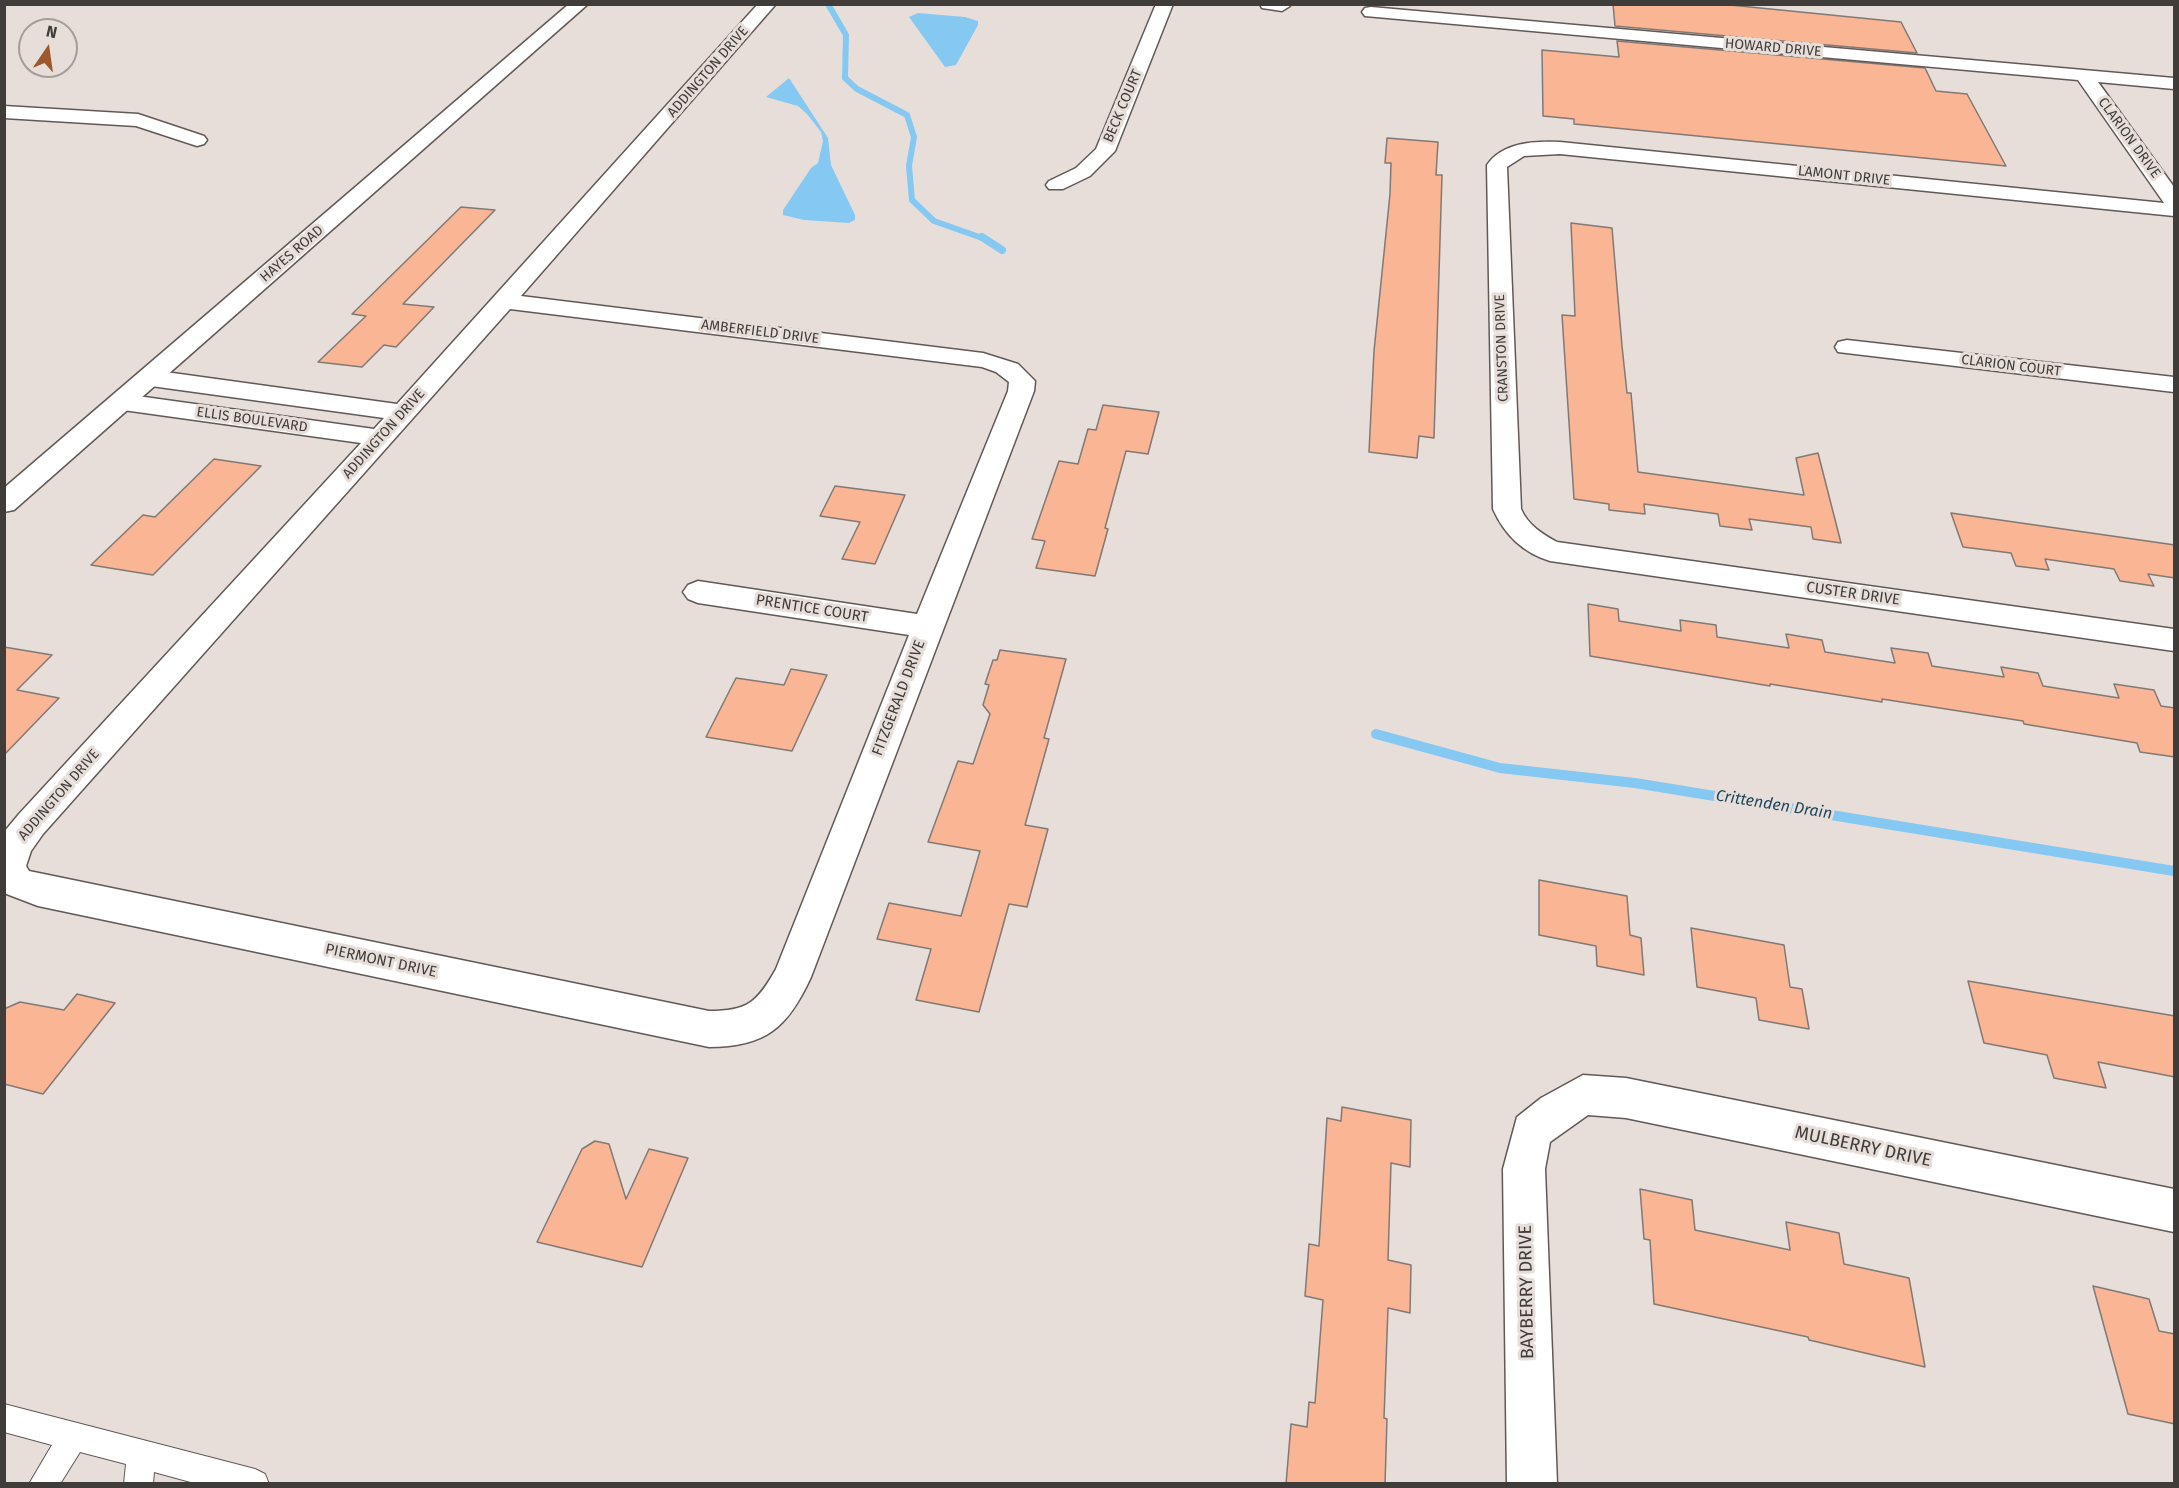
<!DOCTYPE html>
<style>
body{margin:0}
#map{position:relative;width:2179px;height:1488px;overflow:hidden;background:#e7deda;font-family:"Fira Sans",sans-serif}
canvas{display:block}
.frame{position:absolute;inset:0;border:6px solid #3f3c3a;pointer-events:none}
.north{position:absolute;left:18px;top:18px;width:60px;height:60px;box-sizing:border-box;background:#e7deda;border:2px solid #a49d9a;border-radius:50%;rotate:13deg;font-size:16px;font-weight:700;line-height:24px;text-align:center;color:#3f3c3a}
.north::after{content:'';display:block;margin:auto;width:21px;height:27px;background:#9e582e;clip-path:polygon(50% 0,100% 100%,50% 72%,0 100%)}
</style>
<div id="map">
<canvas width="2179" height="1488"></canvas>
<div class="frame"></div>
<div class="north">N</div>
</div>
<script>
const c = document.querySelector('canvas').getContext('2d');
c.lineJoin = 'round';
function fill(path, color) { c.fillStyle = color; c.fill(path, 'evenodd'); }
function trace(path, color, width, dash) { c.strokeStyle = color; c.lineWidth = width; c.lineCap = dash ? 'butt' : 'round'; c.setLineDash(dash || []); c.stroke(path); }
function label(font, color, halo, rows, align = 'center') {
  c.font = font + ' "Fira Sans",sans-serif'; c.lineWidth = 6; c.setLineDash([]); c.textBaseline = 'middle'; c.strokeStyle = halo; c.fillStyle = color; for (const [text, x, y, turn = 0] of rows) {
    c.save(); c.translate(x, y); c.rotate((+turn || 0) * Math.PI / 180); c.textAlign = isNaN(turn) ? turn : align; if (halo) c.strokeText(text, 0, 0); c.fillText(text, 0, 0); c.restore();
  }
}
const water = new Path2D(`
 M918,13L965,17L978,21V25L956,65L945,67L909,17Z
 M789,78L828,138L831,165L855,215V220L849,223L804,220L783,215V210L811,168L818,163L823,141L821,132L807,114L798,106L766,97Z`);
const streamFar2 = new Path2D(`
 M828,4L846,35L845,78L857,89L907,115L914,137L909,166L912,200L934,221L985,239`);
const streamFar1 = new Path2D(`
 M982,237L1002,250`);
const stream = new Path2D(`
 M1376,734L1500,768L1635,783L2174,871`);
const building = new Path2D(`
 M1613,4H1720L1901,22L1917,53L1615,26Z
 M1617,41L1925,68L1936,91L1967,94L2006,166L1574,124V119L1543,116L1542,50L1619,57Z
 M1387,138L1438,142L1436,175H1442L1434,438L1419,436L1417,458L1369,452L1374,351L1390,194L1391,163H1385Z
 M461,207L495,210L403,304L434,307L396,347L384,345L362,367L318,362L366,316L352,314Z
 M1571,223L1612,228L1622,346L1627,393H1631L1638,472L1804,495L1796,458L1818,453L1841,543L1813,539L1811,527L1749,519L1752,530L1720,526L1718,514L1644,504L1645,514L1609,510V504L1574,499L1562,315L1575,316Z
 M1103,405L1159,412L1148,454L1126,451L1105,528L1108,529L1095,576L1036,568L1045,541L1032,539L1059,461L1078,464L1088,429L1096,430Z
 M214,459L261,466L153,575L91,565L143,515L155,517Z
 M835,486L905,495L875,564L842,559L860,522L820,516Z
 M1951,513L2175,545V578L2148,574L2154,586L2120,581L2114,569L2045,559L2049,570L2016,566L2011,553L1963,547Z
 M1588,604L1618,609L1619,621L1681,631L1680,620L1716,625L1717,637L1789,648L1786,634L1822,640L1825,652L1895,663L1891,648L1928,653L1932,666L2004,677L2001,667L2038,673L2043,686L2119,698L2114,684L2154,690L2161,706L2175,708V757L2140,752L2137,743L2024,724L2023,721L1882,699V702L1770,684V686L1590,656Z
 M4,647L52,655L17,690L59,698L4,755Z
 M1000,650L1066,659L1044,738L1049,739L1025,825L1048,829L1027,907L1009,904L979,1012L916,1000L931,949L877,939L889,903L961,916L980,851L928,842L958,761L973,764L990,714L983,705L989,685L985,684L993,660H997Z
 M791,669L827,675L792,751L706,737L736,678L784,685Z
 M1539,880L1627,896L1630,935L1641,938L1644,975L1597,966L1596,946L1539,935Z
 M1691,928L1784,945L1790,987L1802,989L1809,1029L1759,1020L1756,998L1697,987Z
 M1968,981L2175,1016V1077L2098,1062L2106,1088L2054,1078L2047,1055L1984,1043Z
 M77,994L115,1003L43,1094L4,1084V1009L20,1002L64,1010Z
 M1342,1107L1411,1120L1410,1167L1391,1163L1388,1260L1411,1265L1410,1313L1388,1308L1384,1418L1387,1419L1385,1484H1286L1291,1424L1307,1427L1309,1402L1315,1403L1323,1300L1305,1296L1309,1244L1319,1246L1327,1118L1341,1121Z
 M595,1141L609,1144L626,1199L649,1149L688,1158L642,1267L537,1242L582,1149Z
 M1640,1189L1692,1200L1695,1230L1790,1250L1786,1222L1839,1233L1844,1264L1909,1278L1925,1367L1809,1340L1808,1337L1654,1304L1650,1240L1644,1239Z
 M2093,1286L2149,1299L2159,1331L2175,1334V1424L2128,1414Z`);
const lane = new Path2D(`
 M4,1404L255,1469L265,1474L269,1484H198L154,1472L153,1484H124L126,1464L80,1452L60,1484H29L52,1445L4,1432Z`);
const street = new Path2D(`
 M758,4H776L521,296L983,353L1018,364L1035,381L1034,391L811,977C788,1027 766,1047 709,1047L38,906L4,893V832L19,814L361,443L123,410L114,408L110,402L114,396L123,394L374,429L384,418L151,386L142,383L138,378L142,373L151,370L397,404ZM510,309L982,367L996,372L1009,382L1008,391L917,614L698,581L688,585L683,592L688,599L698,603L909,635L776,969C757,1003 747,1011 709,1011L29,871L26,866L31,851L43,834Z
 M1156,4H1173L1115,151L1090,176L1063,189H1049L1046,185L1049,181L1076,168L1096,149Z
 M1260,4H1289L1290,6L1282,11L1262,8Z
 M1371,7L2174,78V89L2098,82L2174,187V216L1560,154L1524,156L1507,167L1521,509C1528,525 1542,534 1557,542L2174,629V651L1550,561C1523,553 1504,534 1493,509L1487,165C1503,142 1534,141 1560,142L2164,203L2078,80L1365,16L1362,12L1365,8Z
 M4,106L138,114L204,136L207,140L204,144L197,146L136,126L4,118Z
 M1847,340L2174,377V392L1838,352L1835,347L1838,342Z
 M1583,1075L1626,1078L2174,1189V1232L1626,1118L1588,1115L1550,1142L1545,1169L1557,1484H1507L1503,1169L1517,1117L1541,1098Z`);
const secondary = new Path2D(`
 M569,4H588L14,510L4,512V488Z`);
const farStreetnames = [
 ["HOWARD DRIVE",1773,48,5],
 ["ADDINGTON DRIVE",708,72,-49],
 ["BECK COURT",1123,106,-67],
 ["CLARION DRIVE",2129,138,54],
 ["LAMONT DRIVE",1844,176,6],
 ["HAYES ROAD",292,254,-41],
 ["AMBERFIELD DRIVE",760,332,7],
 ["CRANSTON DRIVE",1502,348,-92],
 ["CLARION COURT",2011,366,7],
 ["ELLIS BOULEVARD",252,420,8],
 ["ADDINGTON DRIVE",384,434,-48],
 ["ADDINGTON DRIVE",59,795,-49]
];
const streetNames = [
 ["CUSTER DRIVE",1853,594,8],
 ["PRENTICE COURT",812,609,9],
 ["FITZGERALD DRIVE",899,698,-69],
 ["PIERMONT DRIVE",381,961,12]
];
const waterNames = [
 ["Crittenden Drain",1774,805,9]
];
const nearStreetnames = [
 ["MULBERRY DRIVE",1863,1147,12],
 ["BAYBERRY DRIVE",1527,1292,-91]
];
fill(water, '#85c9f3');
trace(streamFar2, '#85c9f3', 6);
trace(streamFar1, '#85c9f3', 8);
trace(stream, '#85c9f3', 10);
fill(building, '#f9b594');
trace(building, '#817975', 1.5);
trace(lane, '#615956', 2);
trace(street, '#615956', 3);
trace(secondary, '#615956', 3);
fill(lane, '#fff');
fill(street, '#fff');
fill(secondary, '#fff');
label('14px', '#3f3c3a', '#e7deda', farStreetnames);
label('15px', '#3f3c3a', '#e7deda', streetNames);
label('italic 16px', '#1f455b', '#e7deda', waterNames);
label('18px', '#3f3c3a', '#e7deda', nearStreetnames);
</script>
